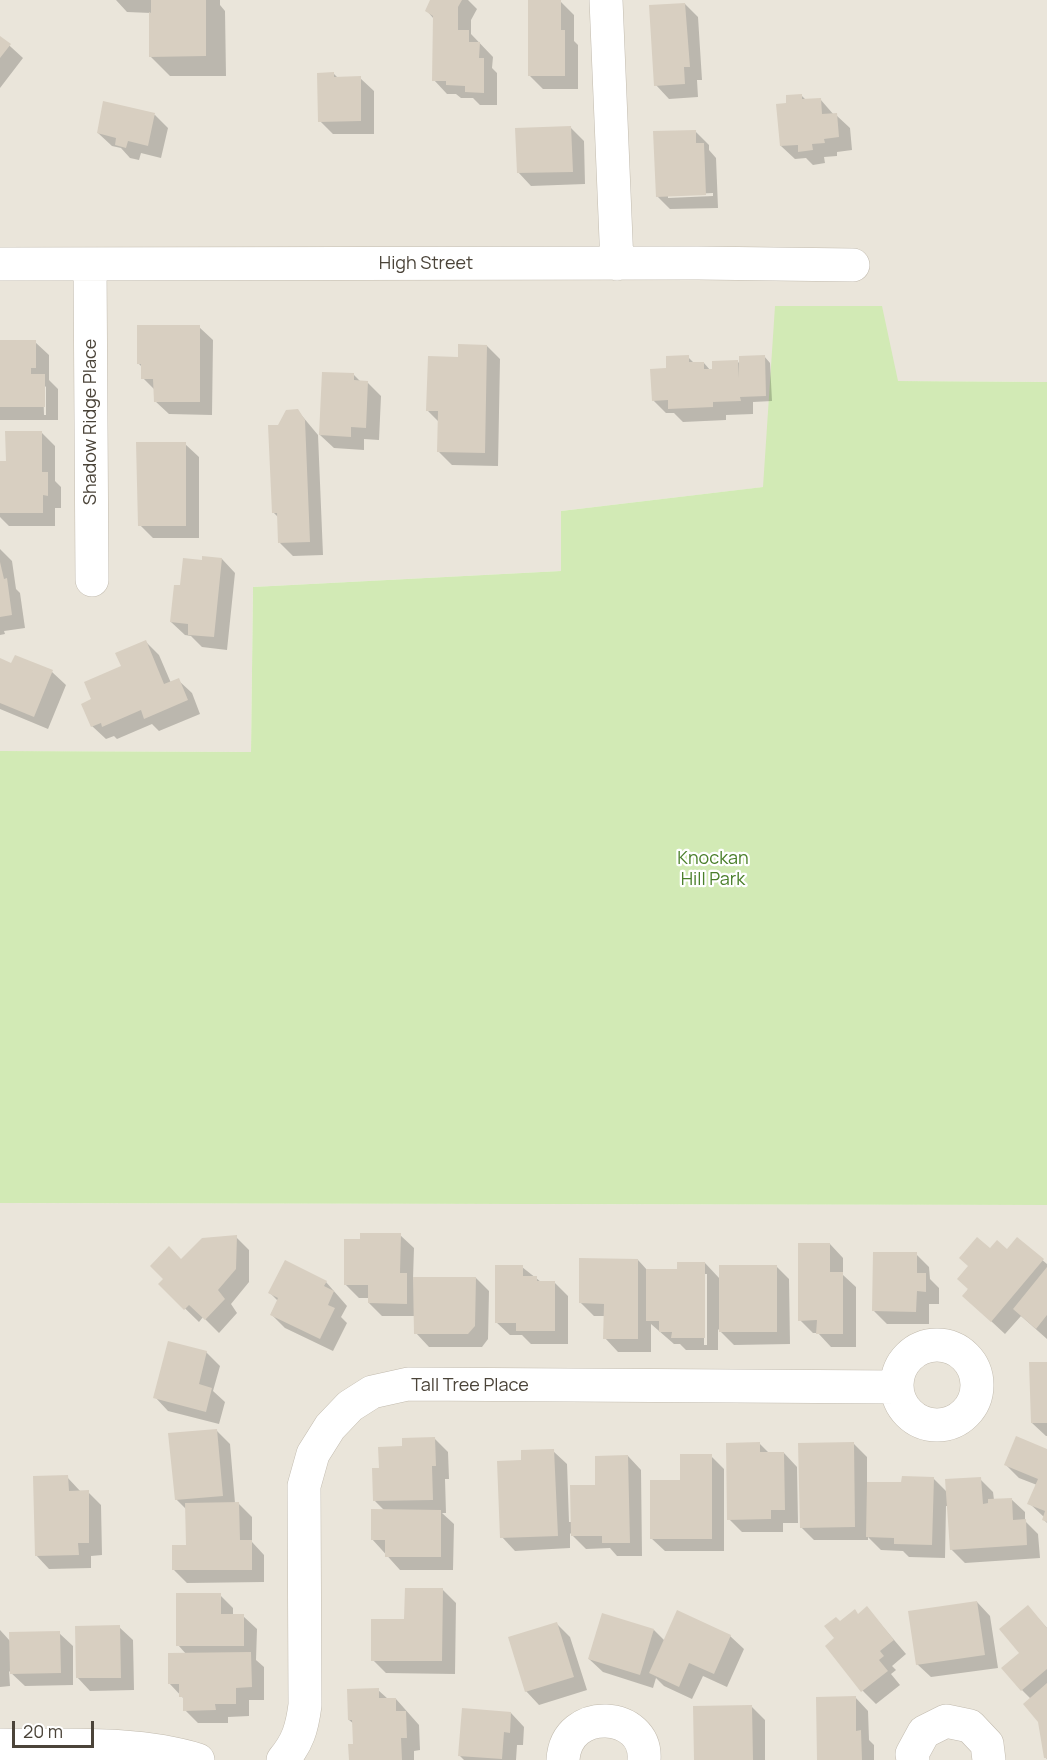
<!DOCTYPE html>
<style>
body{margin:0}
#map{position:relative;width:1047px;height:1760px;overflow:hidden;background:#f6f3ec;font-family:Manrope,sans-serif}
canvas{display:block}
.scale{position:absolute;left:12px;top:1721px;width:82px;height:27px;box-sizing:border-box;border:3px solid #4b4439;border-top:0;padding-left:8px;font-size:18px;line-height:21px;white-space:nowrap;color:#4b4439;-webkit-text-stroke:4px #fff;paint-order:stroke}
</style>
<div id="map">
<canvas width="1047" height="1760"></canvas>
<div class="scale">20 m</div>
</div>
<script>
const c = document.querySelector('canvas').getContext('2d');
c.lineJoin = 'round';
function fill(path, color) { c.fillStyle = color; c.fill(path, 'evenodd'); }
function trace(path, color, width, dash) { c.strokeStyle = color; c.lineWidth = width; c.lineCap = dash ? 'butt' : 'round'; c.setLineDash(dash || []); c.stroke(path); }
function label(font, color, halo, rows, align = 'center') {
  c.font = font + ' Manrope,sans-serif'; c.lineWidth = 4.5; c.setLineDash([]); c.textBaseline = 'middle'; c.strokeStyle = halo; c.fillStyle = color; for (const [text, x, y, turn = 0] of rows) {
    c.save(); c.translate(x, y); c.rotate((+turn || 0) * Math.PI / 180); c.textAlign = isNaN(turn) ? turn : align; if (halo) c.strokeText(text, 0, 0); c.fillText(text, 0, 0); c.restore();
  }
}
const residential = new Path2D(`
 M0,0H1047V382L898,381L764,487L561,511V571L253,587L251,752L0,751Z
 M0,1203L1047,1205V1760H0Z`);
const green = new Path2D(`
 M775,306H882L898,381L1047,382V1205L0,1203V751L251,752L253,587L561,571V511L763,487Z`);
const shadow = new Path2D(`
 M116,0H220V5L225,11L226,76H170L150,56L151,13L127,12Z
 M432,0H468L477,9L471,20V34L493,57L492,68L497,73V105H480L473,98H461L456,94H447L434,80V19L427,11Z
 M561,2L574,15V41L578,45V89H543L530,76Z
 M685,4L698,17L702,80H697L698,97L669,99L656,85Z
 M0,37L23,58L0,88Z
 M334,74L338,78H360L374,91V134H333L320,121Z
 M801,95L806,100L820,99L834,115H836L850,128L852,150L837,152V156L824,157L825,163L813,165L806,158L795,159L781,146Z
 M155,115L168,128L161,158L141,153L139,160L130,158L121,148L112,146L98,133Z
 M571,128L584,141L585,184L531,186L518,172Z
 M695,131L709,145V150L716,158L718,208L670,209L657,196ZM713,193V196L668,198V195Z
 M199,327L213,340L212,415L169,414L155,401V390L143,378V368L139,364Z
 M0,342H35L49,355V380L58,389V420H0ZM43,384L46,387V415H44Z
 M487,346L500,359L498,466L452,465L439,452V422L428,411L460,358Z
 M764,356L770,363L772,401L753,402V414L726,415V420L683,422L674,413H666L653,400L668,370L688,357L695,364L704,363L710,370L738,362L741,365Z
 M354,375L361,382L368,383L381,396L379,440L364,439V450L334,448L320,435Z
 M298,411L318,435L323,555L293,556L280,543L279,518L273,512L279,426Z
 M42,433L55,446V481L61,487V508H55V526H9L0,517V462H7Z
 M185,444L199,457V538H153L140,525Z
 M0,549L12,561L16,589L20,593L25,628L4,631L5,634L0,635Z
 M222,559L235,573L227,650L202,647L191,636L185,635L171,622L181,587L203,562Z
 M146,642L159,655L171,683L178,680L192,693L200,714L159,731L152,724L117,739L114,736L106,739L92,726L93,700Z
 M0,660L12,665L52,672L66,685L48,729L0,709Z
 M400,1235L414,1248L413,1279L476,1278L489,1291L488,1339L482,1347H429L416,1333L415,1316H382L369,1303V1298H359L345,1284Z
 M236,1237L249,1250V1282L231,1304L237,1313L219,1333L203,1317L199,1322L160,1284L182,1261Z
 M1017,1239L1047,1264V1339L1021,1316L1005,1334L964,1296L991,1250L1007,1251Z
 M830,1244L843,1258V1275L856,1287V1347H831L818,1333H813L800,1320Z
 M916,1254L929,1267L930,1279L939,1288V1304H929V1324H887L874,1311Z
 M638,1260L648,1271H678L705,1263L720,1279L776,1266L789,1279L790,1344L734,1345L718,1329V1350H686L680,1344H674L651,1324V1352H618L605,1338V1316H594L580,1302ZM704,1274H707V1345H704Z
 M522,1267L541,1282H554L568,1296V1344H531L522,1335H510L496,1322Z
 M326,1282L347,1306L341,1317L347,1323L333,1351L285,1328L271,1314L278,1301L270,1293Z
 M206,1352L220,1366L213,1391L225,1402L219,1424L168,1411L155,1397Z
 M1047,1364V1436H1046L1032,1423Z
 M216,1430L230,1444L235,1503H238L252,1517V1542L264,1555V1582L187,1583L174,1570L187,1547V1510L176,1499Z
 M435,1439L448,1452L449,1479H445L446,1513H442L454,1524L453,1570H400L372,1539L384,1510L375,1501L380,1469L404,1448Z
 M759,1443L770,1454L784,1453L797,1467L798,1523H783V1532H742L729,1519Z
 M854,1444L867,1457V1483L903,1484L933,1478L948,1493L980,1479L993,1492L994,1500L1011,1499L1025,1512V1521L1038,1534L1040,1558L965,1563L951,1549L948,1506H946L945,1558L909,1557L903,1551L881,1550L868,1537V1540H814L801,1527Z
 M553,1451L567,1464L569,1522H572L597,1486L628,1456L641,1470L642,1556H617L610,1548L586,1549L570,1533V1548L515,1551L502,1537L522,1461Z
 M1047,1451V1523L1043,1519L1044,1517L1029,1503L1037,1485L1019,1478L1006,1465Z
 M711,1456L724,1469V1551H665L651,1538L681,1481Z
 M67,1477L81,1492H88L101,1505L102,1555L91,1556V1568L49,1569L36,1555Z
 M442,1589L456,1603L455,1674L386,1673L373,1660L406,1621Z
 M220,1595L233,1608V1616H243L257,1629L256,1660L264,1667V1700H249V1716L228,1717V1723H198L185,1710V1700L169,1683L187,1655L178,1645Z
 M977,1602L990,1616L998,1668L931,1677L917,1664Z
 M1028,1607L1047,1628V1759L1045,1757L1039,1721L1031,1699L1022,1690L1021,1653Z
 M867,1608L906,1654L892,1666L896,1670L891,1674L900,1685L876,1704L863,1691L827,1646L836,1639L840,1623L858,1615Z
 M557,1624L570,1637L587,1690L539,1705L526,1691Z
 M119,1627L133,1640L134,1690L90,1691L77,1677Z
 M0,1630L10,1641L59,1633L73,1646V1685L25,1686L9,1671L10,1686L0,1687Z
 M654,1630L665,1641L730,1636L744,1649L727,1687L703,1676L692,1699L664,1686L656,1678L653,1688L603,1672L589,1659Z
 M378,1690L388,1699H396L419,1725L420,1750L414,1751V1760H350L354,1745V1724L349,1720Z
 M855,1697L868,1711L869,1740L874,1745V1760H818Z
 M752,1707L765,1720V1760H695Z
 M511,1713L524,1727L523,1745H517L516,1760H464L460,1756Z`);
const building = new Path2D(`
 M151,0H206V56L149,57V12L151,13Z
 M430,0H462L458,7V30H469V42H480L479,58H484V93L465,92V86L446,85V81H432L433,16L425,11Z
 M528,0H561V30H565V76H528Z
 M685,3L690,67H684L685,84L654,86L649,5Z
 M0,36L11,44L0,58Z
 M334,72V77L361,76V121L318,122L317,73Z
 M802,94V99L821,98L822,114L837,113L839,137L824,139L825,143L812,144L813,150L798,152V145L780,146L776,104L786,103V95Z
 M103,101L155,113L148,146L128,141L126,148L115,145L116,138L97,133Z
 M571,126L573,172L517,173L515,128Z
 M696,130V143H704L706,195L656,197L653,131Z
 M137,325H200V402H154L153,379H141V364H137Z
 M0,340H36V368H31V374H45V407H0Z
 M458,344L487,345L485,453L437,452L438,411H426L428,356L458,357Z
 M689,355V362H704V369H712V361L738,360L739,378V356L765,355L766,396L740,397L741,401L713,402V407L668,409V400L652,401L650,369L666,368V356Z
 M322,372L354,373V380L368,381L366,428L351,427V437L319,435Z
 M298,409L305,420L310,542L278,543L277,513H272L268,425H278L286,410Z
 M5,431H42V472H48V496L43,495V513H0V461H6Z
 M136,442H186V526H138Z
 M202,556L222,558L214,637L188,635V624L170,622L174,585H180L183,558L202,560Z
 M0,562L4,579L7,578L12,615L0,617Z
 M146,640L164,684L179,678L188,700L144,719L141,710L102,727L101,723L91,727L81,704L91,699L84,682L121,666L115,653Z
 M15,655L53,670L34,717L0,703V658L11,663Z
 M360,1233H401L400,1273H407V1304L368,1303V1285H344V1239H360Z
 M237,1235L236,1269L218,1290L225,1299L205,1320L189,1305L184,1310L158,1284L163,1279L150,1266L169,1246L181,1259L202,1238Z
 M977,1237L990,1248L997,1240L1007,1249L1017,1237L1044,1259L991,1322L962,1296L968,1289L957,1279L968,1266L959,1258Z
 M798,1243H830V1272H843V1334H816L817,1320L798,1321Z
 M873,1252H917V1273H926V1292L917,1291L916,1312L872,1311Z
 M579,1258L638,1259V1339H603L604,1304L579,1303Z
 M285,1260L327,1281L324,1286L334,1291L328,1305L335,1308L320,1339L270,1315L278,1298L268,1293Z
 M677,1262H705V1338H671L672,1332H659V1321H646V1269H677Z
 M495,1265H523V1276H537V1281H555V1331H516V1323H495Z
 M719,1265H777V1332H719Z
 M1047,1267V1315L1036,1329L1013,1309Z
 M413,1277H476L475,1326L468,1334H414Z
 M168,1341L207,1351L199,1384L212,1388L206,1412L153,1398Z
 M1029,1362H1047V1423H1031Z
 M217,1429L223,1496L175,1500L168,1433Z
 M1016,1436L1047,1449V1522L1042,1520L1045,1511L1027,1504L1038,1479L1004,1465Z
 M435,1437L436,1466H432L433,1500L373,1501L372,1468H379L378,1447L402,1446V1438Z
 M760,1442V1452H784L785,1510H771V1519L727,1520L726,1443Z
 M854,1442L855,1527L800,1528L798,1443Z
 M554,1449L558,1536L500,1538L497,1461L521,1460V1450Z
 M680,1454H712V1539H650V1480H680Z
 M628,1455L630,1543H602V1536H571L570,1485H595V1456Z
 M68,1475L69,1491L89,1490V1543H78L79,1555L35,1556L33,1476Z
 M902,1476L934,1477L932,1545L894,1544V1538L866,1537L867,1482H901Z
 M981,1477L983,1504L988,1503V1499L1012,1498L1013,1520L1026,1519L1027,1545L950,1550L945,1479Z
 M239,1502L240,1540H252V1570H172V1545H186L185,1503Z
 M371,1509L441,1510V1557H385V1540H371Z
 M405,1588H443L442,1661H371V1619H404Z
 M176,1593H221V1614H244V1646H176Z
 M977,1601L985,1655L916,1665L908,1611Z
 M1028,1605L1047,1628V1669L1021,1691L1001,1668L1019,1653L999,1629Z
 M867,1606L894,1640L880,1651L884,1656L879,1660L888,1671L861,1692L825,1646L834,1638L824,1626L836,1617L840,1621L855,1609L858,1614Z
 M677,1610L731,1635L714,1674L689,1663L679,1687L649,1673Z
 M602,1613L654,1629L640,1675L588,1659Z
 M557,1622L574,1677L525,1692L508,1637Z
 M120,1625L121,1678H76L75,1626Z
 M60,1631L61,1673L10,1674L9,1632Z
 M251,1652L252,1687L236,1688V1704H215L216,1710L183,1711V1697H179V1684H168V1653Z
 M1047,1683V1758H1044L1038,1722L1023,1704Z
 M379,1688V1698H396V1711H406L407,1738H401L402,1760H349L348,1744H353L352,1720H348L347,1689Z
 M856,1696V1731L861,1730L862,1760H817L816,1697Z
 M752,1705L753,1760H694L693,1706Z
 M462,1708L511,1712L510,1733L504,1732L502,1759L458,1756Z`);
const minor = new Path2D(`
 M606,0L617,264
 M0,264L698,263L853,265
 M90,264L92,580
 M897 1385a40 40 0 1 1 80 0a40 40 0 1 1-80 0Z
 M0,1745C64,1746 137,1741 198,1760
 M283,1760C298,1742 302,1728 305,1705L304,1486L313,1454L330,1427L350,1406L372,1392L408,1384L897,1387
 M563,1760C566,1705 648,1711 644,1760
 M913,1760L912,1754L924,1732L946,1721L970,1726L987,1744L989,1760`);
const streetNames = [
 ["High Street",426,264],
 ["Shadow Ridge Place",91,422,-90],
 ["Tall Tree Place",470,1386]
];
const parkNames = [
 ["Knockan",713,859],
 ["Hill Park",713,880]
];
fill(residential, '#eae5da');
fill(green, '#d2eab5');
fill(shadow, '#0003');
fill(building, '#d8cfc1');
trace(minor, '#c2bbae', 34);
trace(minor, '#fff', 33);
label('18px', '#4b4439', '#fff', streetNames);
label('18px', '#4a7f2a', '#fff', parkNames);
</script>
